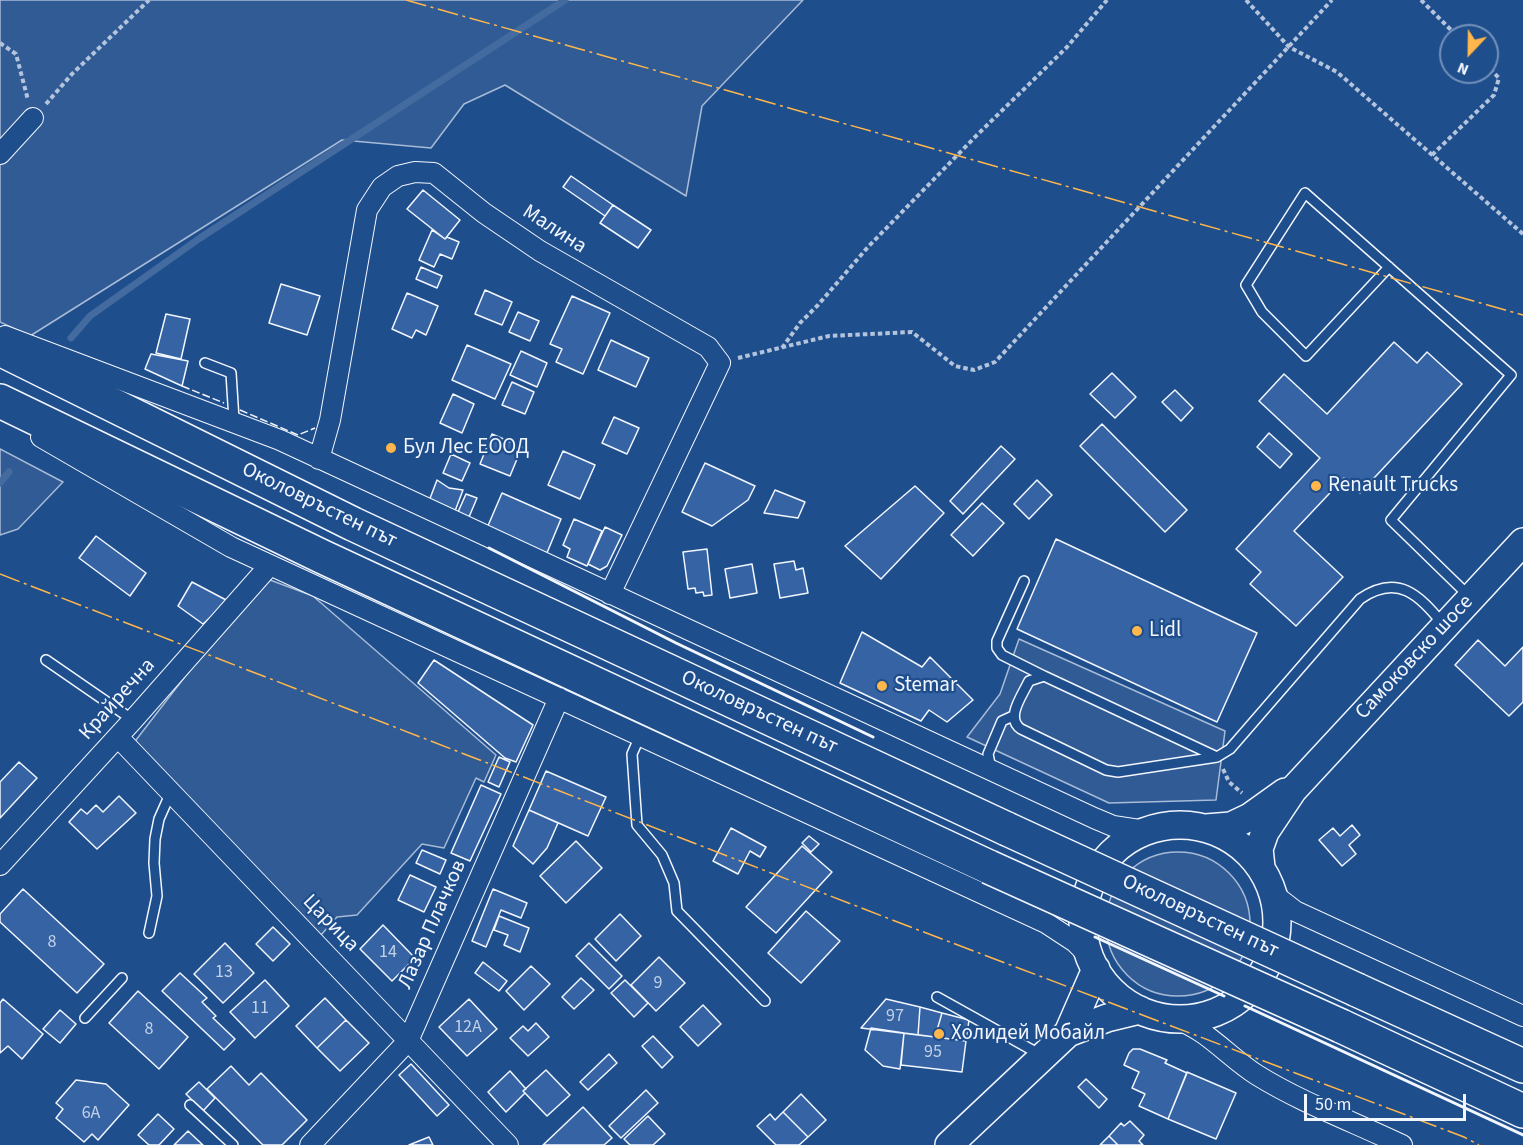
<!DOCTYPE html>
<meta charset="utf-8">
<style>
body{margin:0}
#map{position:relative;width:1523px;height:1145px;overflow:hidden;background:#1f4e8c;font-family:"Source Sans 3",sans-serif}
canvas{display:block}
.north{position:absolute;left:1439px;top:24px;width:60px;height:60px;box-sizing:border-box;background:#1f4e8c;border:2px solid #7391ba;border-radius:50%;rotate:202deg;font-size:16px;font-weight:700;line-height:24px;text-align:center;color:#f2f6ff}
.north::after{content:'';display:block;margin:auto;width:21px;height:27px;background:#ffb74d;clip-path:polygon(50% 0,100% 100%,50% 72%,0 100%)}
.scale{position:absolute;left:1304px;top:1094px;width:162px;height:27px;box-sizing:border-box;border:3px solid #f2f6ff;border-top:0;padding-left:8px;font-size:18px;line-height:21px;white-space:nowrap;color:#f2f6ff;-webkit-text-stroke:4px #1f4e8c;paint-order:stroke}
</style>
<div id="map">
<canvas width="1523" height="1145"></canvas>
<div class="north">N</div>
<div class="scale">50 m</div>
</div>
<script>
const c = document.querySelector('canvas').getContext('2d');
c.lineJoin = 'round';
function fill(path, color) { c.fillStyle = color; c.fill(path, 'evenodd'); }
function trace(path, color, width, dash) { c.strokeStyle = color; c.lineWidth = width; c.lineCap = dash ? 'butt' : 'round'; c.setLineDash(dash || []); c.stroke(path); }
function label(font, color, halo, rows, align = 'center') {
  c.font = font + ' "Source Sans 3",sans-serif'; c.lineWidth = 4.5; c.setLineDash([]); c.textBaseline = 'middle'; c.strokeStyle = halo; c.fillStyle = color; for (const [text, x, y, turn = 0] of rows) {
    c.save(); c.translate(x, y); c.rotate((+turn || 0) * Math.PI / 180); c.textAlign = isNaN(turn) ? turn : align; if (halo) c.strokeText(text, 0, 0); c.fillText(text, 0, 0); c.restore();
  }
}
const built = new Path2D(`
 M0,0H803L702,106L686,196L505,85L464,104L431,148L342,140L30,336L0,322Z
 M0,449L63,482L18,529L0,535Z
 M262,577L313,596L496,755L484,782L476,778L444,848L422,844L357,915L337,917L321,935L138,749L136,740Z
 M1019,639L1225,731L1216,800L1109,803L967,737L1000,694Z
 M1106 924a72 72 0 1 1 144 0a72 72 0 1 1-144 0Z`);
const stream = new Path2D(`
 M71,338L90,316L200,238L565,0
 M0,483L9,472`);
const building = new Path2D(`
 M571,176L613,205L605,216L563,187Z
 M423,190L460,220L445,239L407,209Z
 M613,205L651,230L638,248L600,223Z
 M432,230L445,239L447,237L459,242L452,259L440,254L434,267L419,260Z
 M421,267L442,276L437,288L416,279Z
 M281,284L320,296L307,335L269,323Z
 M485,290L512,302L502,325L475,314Z
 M407,293L438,306L426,335L416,330L412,338L392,329Z
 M572,296L610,313L583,374L556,362L562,349L550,344Z
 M518,312L539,321L530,341L509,332Z
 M166,314L190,319L181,359L156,353Z
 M611,340L649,358L636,387L598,370Z
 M1394,342L1417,363L1427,352L1462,384L1360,493L1344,478L1294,531L1343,577L1296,626L1250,584L1261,572L1236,549L1320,458L1259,401L1284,374L1327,414Z
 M467,345L511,364L495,399L452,380Z
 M521,351L547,363L537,387L510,375Z
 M151,354L188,361L182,386L145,369Z
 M1112,373L1136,397L1115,418L1090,394Z
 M512,382L534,392L525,414L502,405Z
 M1175,390L1193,408L1181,421L1162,402Z
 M453,394L474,404L462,433L440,423Z
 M614,417L639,428L627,454L602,443Z
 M1102,424L1187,510L1165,532L1080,446Z
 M1269,433L1292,454L1280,468L1257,447Z
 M492,434L522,447L510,476L480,464Z
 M1001,446L1015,459L963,514L950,501Z
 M563,451L595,465L580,499L548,485Z
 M451,454L470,463L462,481L443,473Z
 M705,463L755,486L748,500L712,526L682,512Z
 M437,480L449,488L463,490L455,511L429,501Z
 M1037,480L1052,495L1029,519L1014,504Z
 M915,486L944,513L881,579L845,546Z
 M775,490L805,502L798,518L764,513Z
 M502,493L561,519L544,560L484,535Z
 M466,494L477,498L469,517L458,512Z
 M982,503L1004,523L973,556L951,535Z
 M574,519L602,531L587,566L567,557L570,549L563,545Z
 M605,527L622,535L607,566L600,570L588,564Z
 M96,536L146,573L130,596L79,558Z
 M1056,539L1257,633L1217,722L1017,629Z
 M707,549L712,595L704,596L703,592L696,593L695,588L688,589L683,552Z
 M794,561L796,570L803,568L808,593L780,598L774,564Z
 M752,564L757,593L730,598L725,569Z
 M192,582L228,601L203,624L178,606Z
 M862,632L922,667L930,657L973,700L947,722L929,710L921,721L840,683Z
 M1478,640L1505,666L1523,647V702L1509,716L1455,665Z
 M434,660L533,725L516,762L505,758L418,683Z
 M499,757L510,762L499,787L488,782Z
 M19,762L37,778L0,818V782Z
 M546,771L606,797L588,836L529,810Z
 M481,785L501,794L470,861L451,853Z
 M119,796L136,813L97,849L69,822L81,809L87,814L96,805L103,812Z
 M529,810L558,823L547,848L533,864L513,846Z
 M1352,825L1360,835L1349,845L1356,854L1342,866L1319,840L1333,828L1340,836Z
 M731,828L766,847L760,857L750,851L738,874L713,861Z
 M809,836L819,844L811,852L802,843Z
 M576,841L602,868L566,903L540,876Z
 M802,846L832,872L776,933L746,907Z
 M422,850L446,860L440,874L416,863Z
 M410,875L436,887L424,912L398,900Z
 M23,889L104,964L77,993L0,922V914Z
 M493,889L527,903L521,918L501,910L486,947L472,941Z
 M806,911L840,941L801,983L768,953Z
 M620,914L641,936L616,961L595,939Z
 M499,916L529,928L520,952L504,945L508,935L494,930Z
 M383,925L415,958L392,981L360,949Z
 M273,927L290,944L273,961L256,944Z
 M225,943L254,973L223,1003L194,974Z
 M589,943L622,976L609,989L576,956Z
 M659,957L685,983L656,1011L631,985Z
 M483,962L507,981L499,991L475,973Z
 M531,966L550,984L524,1010L506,991Z
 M180,973L207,998L202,1002L216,1016L213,1018L235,1039L224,1050L162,991Z
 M581,978L594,990L574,1009L562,997Z
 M265,980L289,1006L255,1038L230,1012Z
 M625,980L648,1003L634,1017L611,993Z
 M138,991L188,1037L159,1069L109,1023Z
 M325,998L346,1020L317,1048L296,1026Z
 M3,999L43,1034L22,1059L8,1046L0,1053V1003Z
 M469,999L497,1029L467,1056L439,1027Z
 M886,999L920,1007L918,1035L861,1028Z
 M703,1005L721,1024L698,1046L680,1027Z
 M920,1007L942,1013L935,1037L918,1035Z
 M60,1010L76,1024L60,1043L43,1029Z
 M942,1013L969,1020L966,1041L935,1037Z
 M346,1020L369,1043L340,1071L317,1048Z
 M536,1023L549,1037L528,1056L510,1038L523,1026L528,1031Z
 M871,1028L904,1033L900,1069L883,1066L865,1050Z
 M904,1033L966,1041L962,1072L901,1065Z
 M653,1036L673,1057L662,1068L642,1046Z
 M1133,1049H1140L1167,1060L1165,1063L1187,1073L1168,1119L1139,1106L1145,1094L1132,1088L1139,1072L1124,1065L1129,1053Z
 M609,1054L617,1063L588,1090L580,1082Z
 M411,1064L449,1105L437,1116L399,1075Z
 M231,1066L249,1085L261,1073L307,1120L282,1145H263L207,1089Z
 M546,1070L570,1095L547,1116L523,1091Z
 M510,1071L526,1089L523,1091L525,1093L506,1112L488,1092Z
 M1187,1072L1236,1093L1216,1139L1168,1119Z
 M1086,1079L1107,1099L1099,1108L1078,1087Z
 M76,1080L106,1084L129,1105L98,1140L92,1134L84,1142L56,1118L63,1109L56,1103Z
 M199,1082L215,1098L203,1111L186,1094Z
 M646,1090L658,1103L621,1138L609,1126Z
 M801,1094L826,1120L808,1137L783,1112Z
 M583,1107L612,1138L604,1145H543Z
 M783,1112L808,1137L799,1145H776L757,1126L770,1114L775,1120Z
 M158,1114L174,1129L159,1145H149L138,1135Z
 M648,1116L665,1134L653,1145H630L624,1139Z
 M1130,1121L1144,1135L1139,1141L1143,1145H1118L1109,1136L1121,1123L1124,1126Z
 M188,1131L203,1145H174Z
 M1109,1136L1118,1145H1100Z
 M429,1137L433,1145H409Z`);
const path = new Path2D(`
 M1246,0L1289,47L1337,72L1523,234
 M1421,0L1457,36
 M0,43L16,54L28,100
 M46,104L72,74L149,0
 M1432,155L1494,95L1499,78L1487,66
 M782,348L800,323L818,305L868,247L975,137L1067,47L1107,0
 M738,358L829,336L912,332L955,366L974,370L995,362L1332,0
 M1223,769L1229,782L1242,793`);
const lane = new Path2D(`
 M1389,267L1306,356L1262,312L1246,285L1305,193L1511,375L1391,520L1469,596
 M205,363L231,373L234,420L237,423
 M1024,581L997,641V648L1002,655L1044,676
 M46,660L133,720
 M640,736L632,754L637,825L662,855L674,883L677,911L765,1001
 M1217,757L1118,772L1106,770L1021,729C1005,718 1022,696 1029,681L1044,676L1217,757L1230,749L1360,599C1398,573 1419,595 1443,624
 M991,769L988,754L1002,721L1013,716
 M149,933L157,896L154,863L155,839L159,819L171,792
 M937,997L1041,1055
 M85,1018L122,978
 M190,1105L233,1145`);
const street = new Path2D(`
 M0,154L33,118
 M5,336L280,440L1094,818L1113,826L1146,831
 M41,437L231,547L1046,923L1075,942L1088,955
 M319,459L330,420L367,210L382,187L398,176L415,172L434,173L484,213L540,251L708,347L720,363L610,594
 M118,737L508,1145
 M0,865L133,720L270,565
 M1273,894L1295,911L1523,1016
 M1178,1020C1207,1030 1231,1059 1257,1075C1302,1103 1354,1122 1402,1145
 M310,1145L408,1041L559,698`);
const secondary = new Path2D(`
 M1083 922a97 97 0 1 1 194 0a97 97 0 1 1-194 0Z
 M1206,828L1231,826L1250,817L1285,792
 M1261,867L1259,849L1265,832L1293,790L1523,542
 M1068,1033L1107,1018L1140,1010
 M949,1145L1068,1033L1096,969`);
const highway = new Path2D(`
 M0,349L353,524L1007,829
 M0,401L323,557L989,867
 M1357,990L1523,1066
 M1341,1026L1523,1111`);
const highwayBridge = new Path2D(`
 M1007,829L1357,990
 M989,867L1341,1026`);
const fence = new Path2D(`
 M182,386L224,403
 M240,410L298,435L315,428`);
const wall = new Path2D(`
 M489,548L676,643L873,737
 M1095,937L1224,996
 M1245,1006L1523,1135`);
const power = new Path2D(`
 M406,0L1523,315
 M0,574L913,928L1464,1137L1479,1145`);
const markers = [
 [391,448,6,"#ffb74d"],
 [1316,486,6,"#ffb74d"],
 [1137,631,6,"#ffb74d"],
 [882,686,6,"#ffb74d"],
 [939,1034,6,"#ffb74d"]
];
const numberNames = [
 ["8",52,943],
 ["14",388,953],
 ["13",224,973],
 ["9",658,984],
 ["11",260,1009],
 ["97",895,1017],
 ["12А",468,1028],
 ["8",149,1030],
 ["95",933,1053],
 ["6А",91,1114]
];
const streetNames = [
 ["Малина",554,230,33],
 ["Околовръстен път",319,506,26],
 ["Самоковско шосе",1415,658,-47],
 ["Крайречна",118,700,-48],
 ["Околовръстен път",759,713,25],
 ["Околовръстен път",1200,917,25],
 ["Царица",330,924,46],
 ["Лазар Плачков",433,925,-66]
];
const poiNames = [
 ["Бул Лес ЕООД",403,448],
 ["Renault Trucks",1328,486],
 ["Lidl",1149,631],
 ["Stemar",894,686],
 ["Холидей Мобайл",951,1034]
];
fill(built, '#305b95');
trace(built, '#a8bbd7', 1.5);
trace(stream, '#446ba0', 7);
fill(building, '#3563a3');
trace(building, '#f2f6ff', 1.5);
trace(lane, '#f2f6ff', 12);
trace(street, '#f2f6ff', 22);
trace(secondary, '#f2f6ff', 30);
trace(highway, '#f2f6ff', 36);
trace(path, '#b3c4dc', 4, [4.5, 3]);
trace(lane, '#1f4e8c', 9);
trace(street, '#1f4e8c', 20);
trace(secondary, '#1f4e8c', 27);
trace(highway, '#1f4e8c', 33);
trace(highwayBridge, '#f2f6ff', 36, []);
trace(highwayBridge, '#1f4e8c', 33);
trace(fence, '#f2f6ff', 1.5, [8, 3]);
trace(wall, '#f2f6ff', 3);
trace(power, '#ffb74d', 1.5, [21, 4.5, 3, 4.5]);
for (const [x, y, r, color] of markers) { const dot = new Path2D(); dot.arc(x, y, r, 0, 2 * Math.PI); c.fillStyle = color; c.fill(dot); trace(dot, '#1f4e8c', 2); }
label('18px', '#c3d1e8', null, numberNames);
label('21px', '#f2f6ff', '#1f4e8c', streetNames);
label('21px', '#f2f6ff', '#1f4e8c', poiNames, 'left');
</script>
